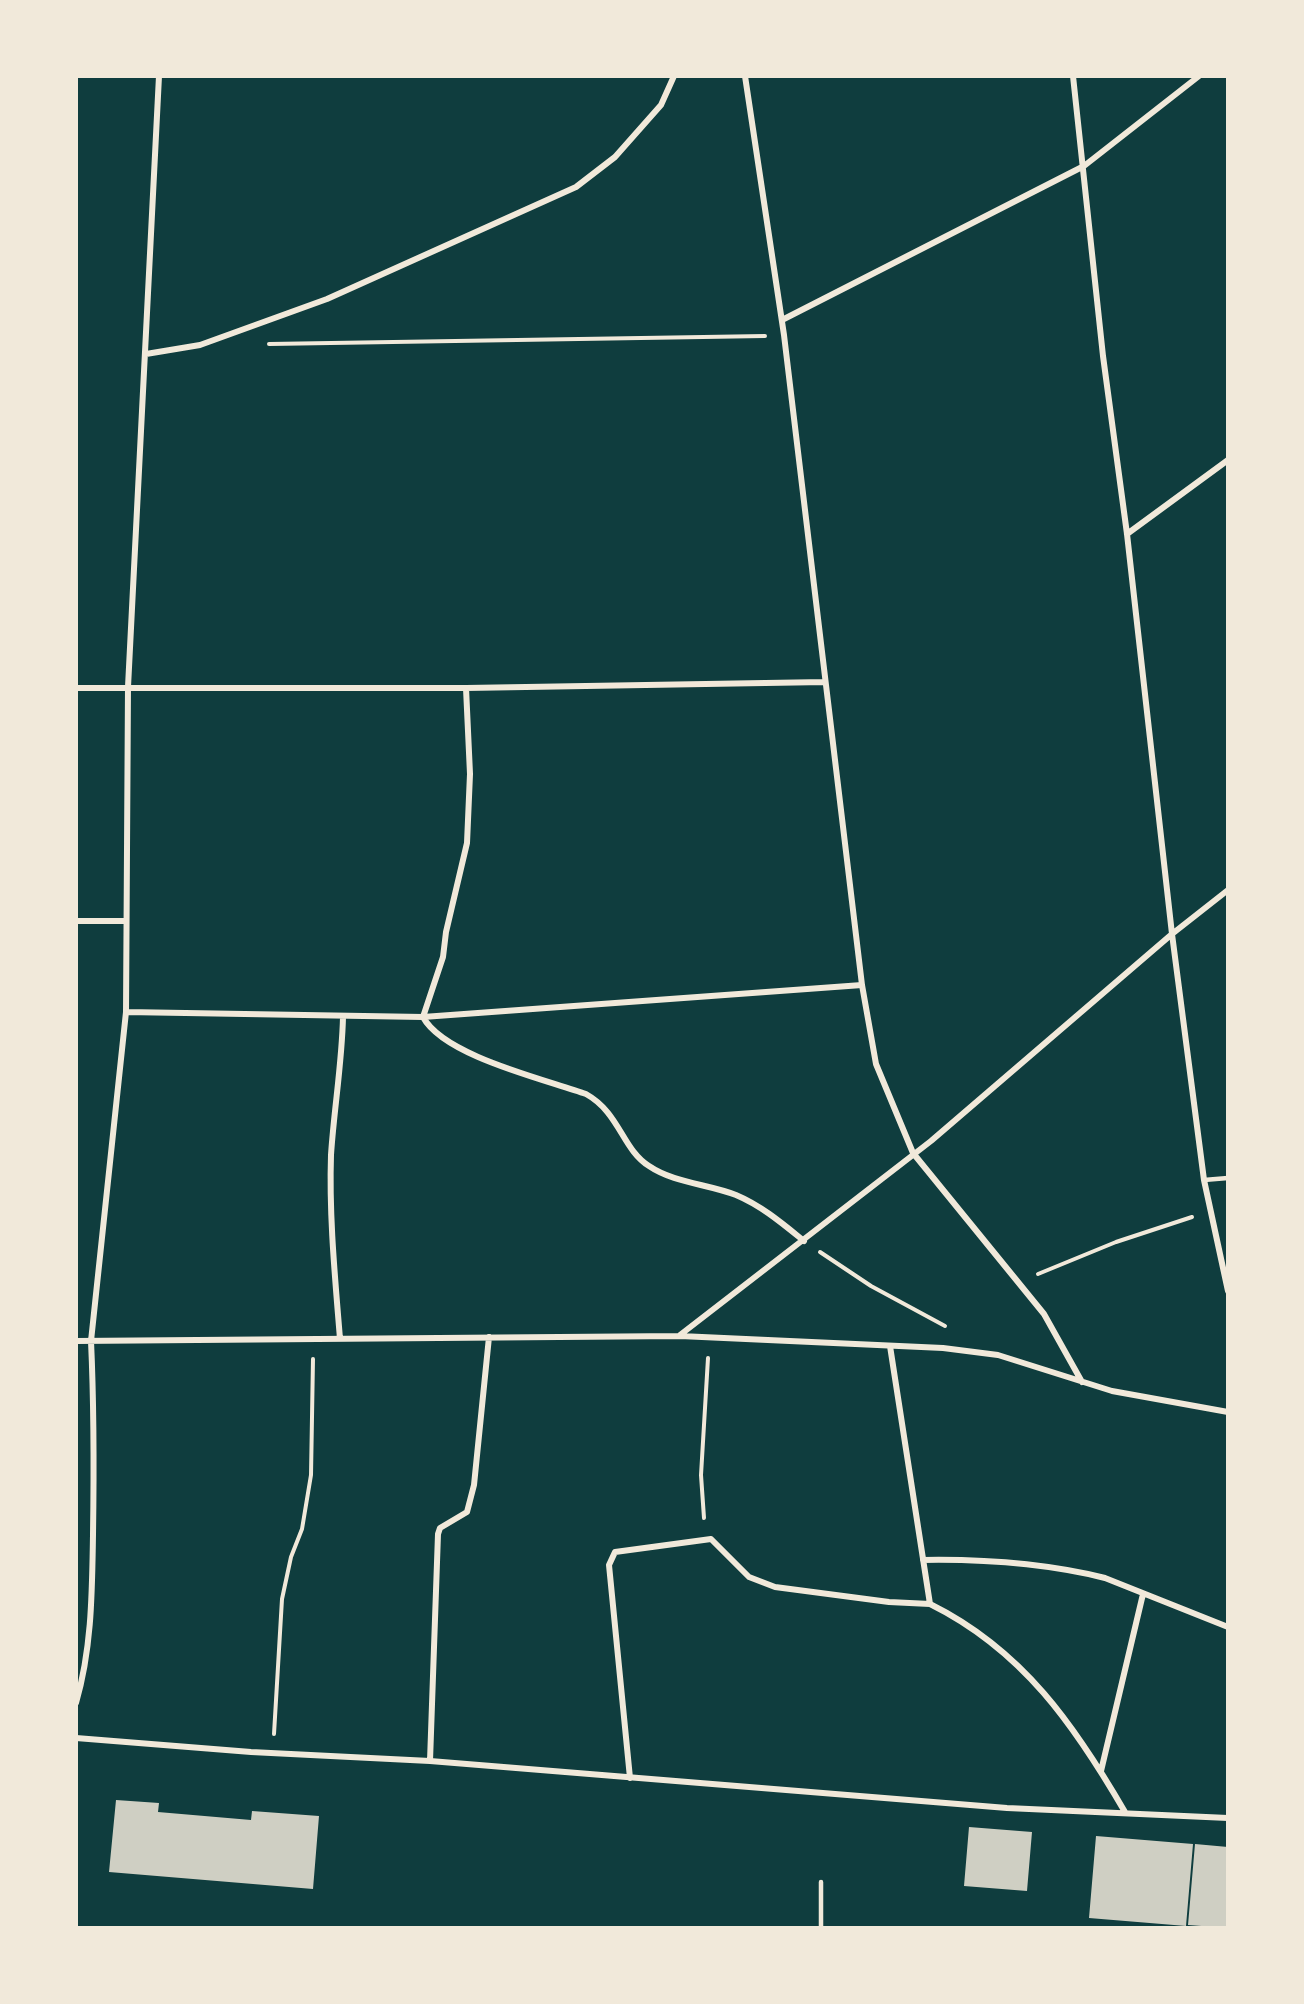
<!DOCTYPE html>
<style>
body{margin:0}
#map{position:relative;width:1304px;height:2004px;overflow:hidden;background:#0f3d3e;font-family:Rubik,sans-serif}
canvas{display:block}
.frame{position:absolute;inset:0;border:78px solid #f1e9da;pointer-events:none}
</style>
<div id="map">
<canvas width="1304" height="2004"></canvas>
<div class="frame"></div>
</div>
<script>
const c = document.querySelector('canvas').getContext('2d');
c.lineJoin = 'round';
function fill(path, color) { c.fillStyle = color; c.fill(path, 'evenodd'); }
function trace(path, color, width, dash) { c.strokeStyle = color; c.lineWidth = width; c.lineCap = dash ? 'butt' : 'round'; c.setLineDash(dash || []); c.stroke(path); }
const building = new Path2D(`
 M116,1800L159,1803L158,1812L251,1820L252,1811L319,1816L313,1889L109,1872Z
 M969,1827L1032,1832L1027,1891L964,1886Z
 M1096,1836L1193,1844L1186,1926L1089,1918Z
 M1195,1844L1228,1847V1928L1188,1925Z`);
const path = new Path2D(`
 M269,344L765,336
 M820,1252L871,1286L945,1326
 M1038,1274L1116,1242L1192,1217
 M704,1518L701,1475L708,1358
 M274,1734L282,1599L291,1557L302,1529L311,1475L313,1359`);
const service = new Path2D(`
 M1204,1180L1228,1178
 M821,1928V1882`);
const minor = new Path2D(`
 M745,76L784,335L862,985L876,1064L913,1153L1044,1314L1082,1382
 M1073,76L1103,356L1127,534L1172,934L1204,1180L1228,1291
 M782,320L1084,166L1199,76
 M146,354L200,345L327,299L576,187L615,157L661,105L674,76
 M1127,534L1228,460
 M76,688H466L825,682
 M466,688L470,774L467,843L446,932L443,957L423,1017C444,1056 544,1079 586,1094C620,1113 622,1149 649,1166C674,1183 708,1184 736,1195C762,1206 783,1224 804,1241
 M76,921H126
 M126,1012L423,1017L862,985
 M680,1335L931,1141L1172,934L1228,890
 M340,1339C335,1277 329,1216 331,1155C334,1109 342,1063 343,1017
 M76,1341L680,1336L943,1348L998,1355L1112,1391L1228,1412
 M890,1346L930,1604C1023,1650 1075,1726 1125,1812
 M923,1560C985,1559 1044,1563 1105,1578L1228,1627
 M76,1703C92,1648 92,1592 93,1535C94,1470 94,1406 91,1341L126,1012L128,687L159,76
 M76,1738L251,1752L430,1761L1007,1808L1228,1818
 M430,1761L438,1534L440,1528L467,1512L474,1485L489,1337
 M1101,1771L1143,1594
 M630,1778L609,1565L615,1552L711,1539L749,1577L775,1587L889,1602L930,1604`);
fill(building, '#cfcfc3');
trace(path, '#f1e9da', 4);
trace(service, '#f1e9da', 4.5);
trace(minor, '#f1e9da', 6);
</script>
